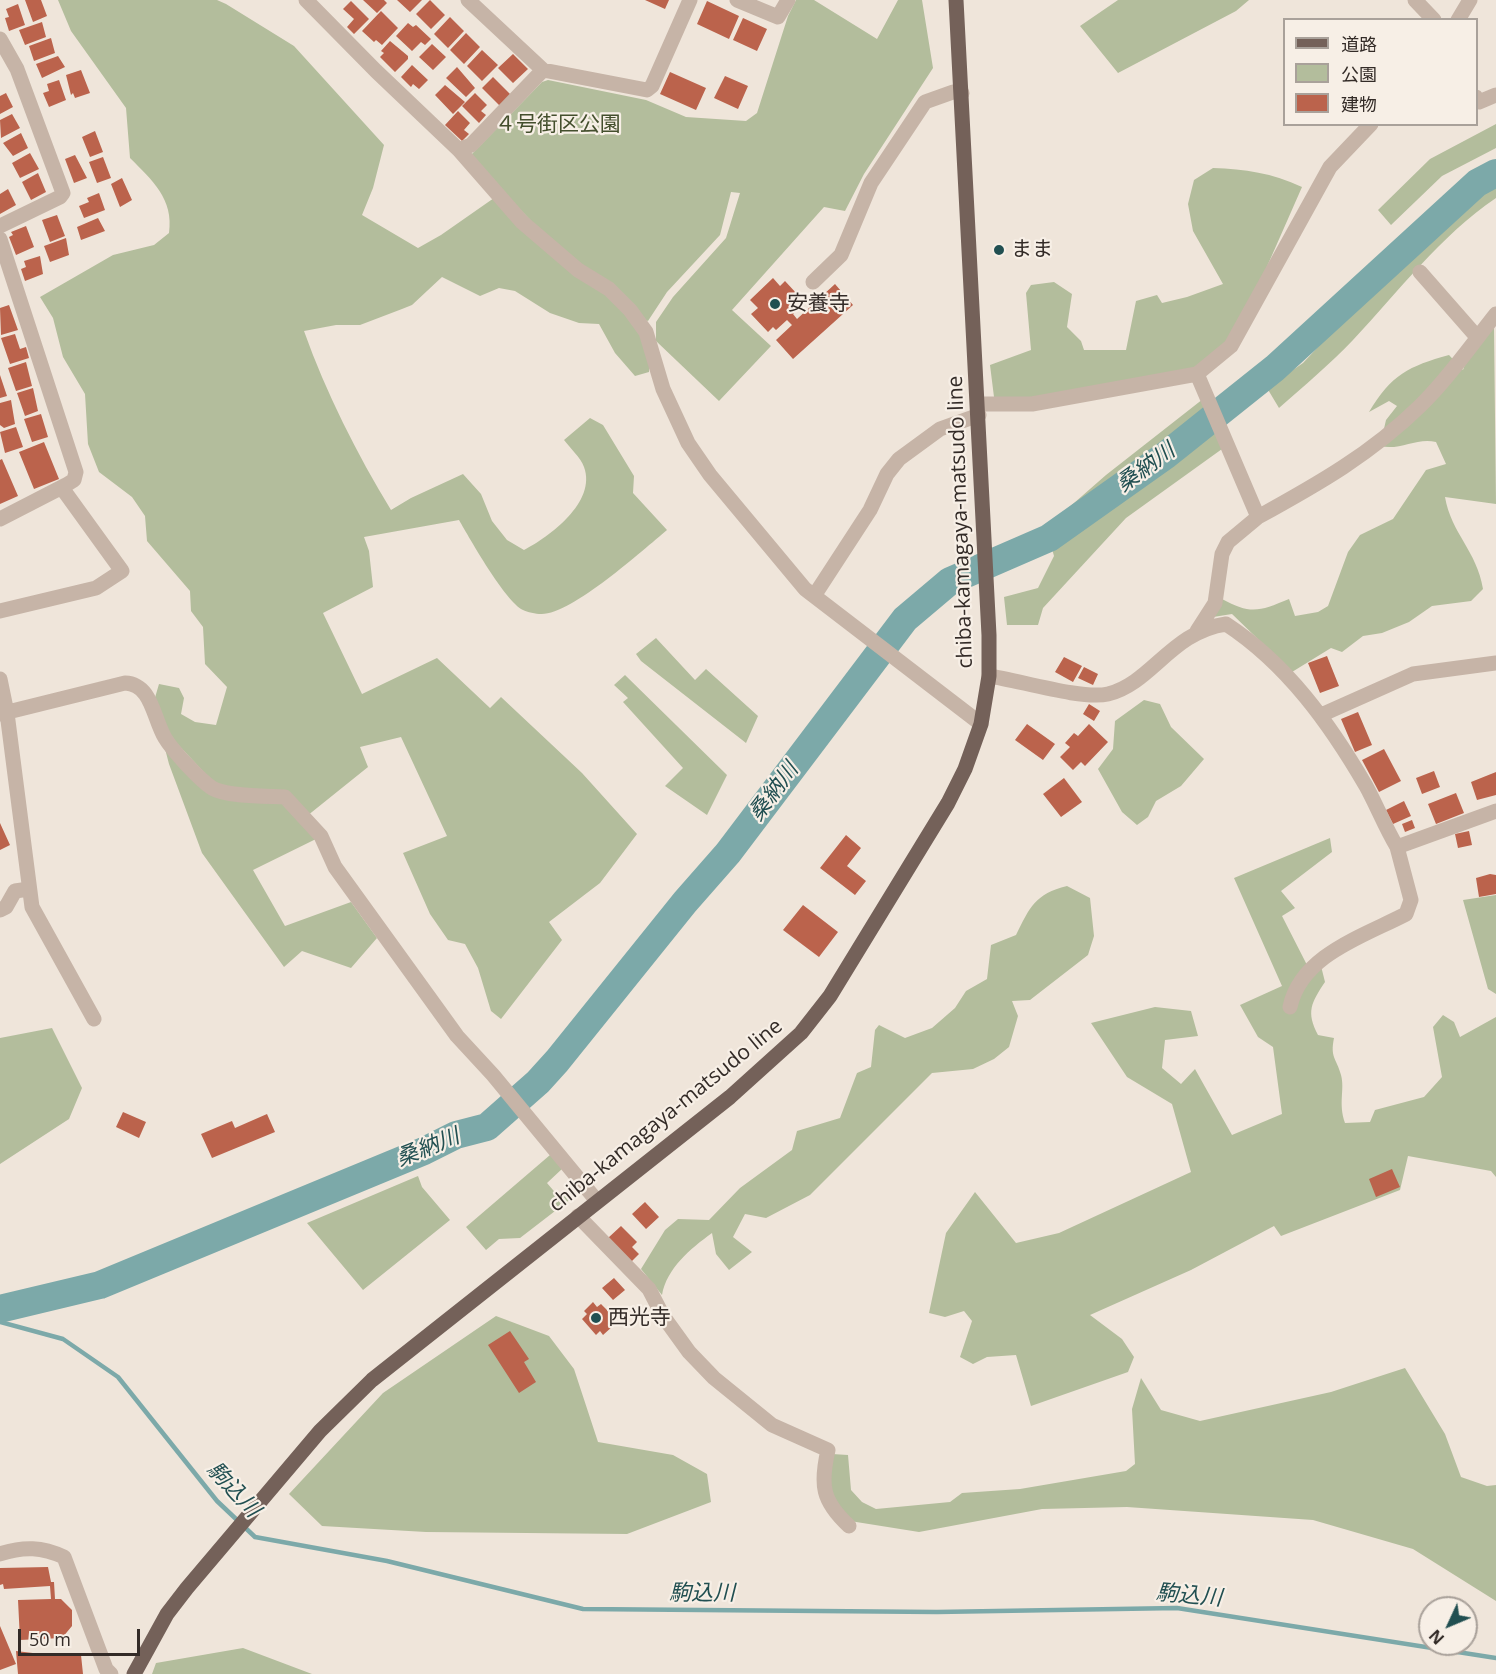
<!DOCTYPE html>
<meta charset="utf-8">
<style>
body{margin:0}
#map{position:relative;width:1496px;height:1674px;overflow:hidden;background:#efe5da;font-family:"Open Sans","Noto Sans JP",sans-serif}
canvas{display:block}
.legend{position:absolute;left:1283px;top:18px;width:195px;height:108px;box-sizing:border-box;background:#f7efe6;border:2px solid #a9a19a;margin:0;padding:8px 10px;list-style:none;font-size:18px;color:#332b27}
.legend li{display:flex;align-items:center;gap:12px;height:30px}
.legend b{width:30px;border:2px solid #a9a19a}
.north{position:absolute;left:1418px;top:1596px;width:60px;height:60px;box-sizing:border-box;background:#f7efe6;border:2px solid #a9a19a;border-radius:50%;rotate:226deg;font-size:16px;font-weight:700;line-height:24px;text-align:center;color:#332b27}
.north::after{content:'';display:block;margin:auto;width:21px;height:27px;background:#214f51;clip-path:polygon(50% 0,100% 100%,50% 72%,0 100%)}
.scale{position:absolute;left:18px;top:1629px;width:122px;height:27px;box-sizing:border-box;border:3px solid #332b27;border-top:0;padding-left:8px;font-size:18px;line-height:21px;white-space:nowrap;color:#332b27;-webkit-text-stroke:4px #f7efe6;paint-order:stroke}
</style>
<div id="map">
<canvas width="1496" height="1674"></canvas>
<ul class="legend">
<li><b style="height:8px;background:#746159"></b>道路</li>
<li><b style="height:16px;background:#b3bd9c"></b>公園</li>
<li><b style="height:16px;background:#bb634c"></b>建物</li>
</ul>
<div class="north">N</div>
<div class="scale">50 m</div>
</div>
<script>
const c = document.querySelector('canvas').getContext('2d');
c.lineJoin = 'round';
function fill(path, color) { c.fillStyle = color; c.fill(path, 'evenodd'); }
function trace(path, color, width, dash) { c.strokeStyle = color; c.lineWidth = width; c.lineCap = dash ? 'butt' : 'round'; c.setLineDash(dash || []); c.stroke(path); }
function label(font, color, halo, rows, align = 'center') {
  c.font = font + ' "Open Sans","Noto Sans JP",sans-serif'; c.lineWidth = 4.5; c.setLineDash([]); c.textBaseline = 'middle'; c.strokeStyle = halo; c.fillStyle = color; for (const [text, x, y, turn = 0] of rows) {
    c.save(); c.translate(x, y); c.rotate((+turn || 0) * Math.PI / 180); c.textAlign = isNaN(turn) ? turn : align; if (halo) c.strokeText(text, 0, 0); c.fillText(text, 0, 0); c.restore();
  }
}
const green = new Path2D(`
 M58,0H217L226,4L294,46L384,145L373,188L362,215L418,248L441,235L494,198L607,292L642,330L649,359V372L635,376L615,353L599,324L579,323L550,313L515,291L499,288L480,296L442,277L412,305L402,309L360,325H336L304,331C326,393 357,454 391,510L411,498L463,474L481,494L492,521L507,540L524,550C549,537 597,502 584,467C581,458 570,448 564,440L590,418L603,425L634,476L633,493L667,530C643,550 571,615 541,614C536,614 527,612 523,610C505,601 470,539 459,520L364,537L369,551L373,587L323,613L362,694L437,658L490,708L501,697L582,773L637,834L600,883L549,922L562,940L501,1019L491,1011L478,968L465,944L448,940L430,914L403,853L447,836L401,737L360,747L368,767L307,816L284,792L226,788L214,783L170,736L154,701L159,684L179,688L184,698L181,714L195,722L216,725L227,687L205,664L203,627L191,611L190,591L147,541L145,516L132,497L99,472L88,444L85,394L63,357L53,318L40,297L113,255L154,245L169,233C174,199 152,180 130,158L126,108L71,31Z
 M796,0H814L877,39L898,0H922L933,68L864,174L845,211L824,207L732,310L771,346L719,401L656,341V322L673,297L726,238L740,193L731,192L720,235L667,292L648,321L645,320L577,268L469,157L542,82L548,80L646,100L686,117L746,121L757,113L788,16Z
 M1118,0H1249L1236,11L1118,73L1080,26Z
 M1496,124V148L1442,176L1391,225L1378,210L1430,159Z
 M1213,168C1245,169 1272,173 1302,187L1258,287L1229,342L1197,369L1031,401L994,397L990,365L1031,350L1026,293L1031,285L1054,282L1072,294L1067,327L1081,341L1084,350H1126L1136,301L1157,295L1162,303L1187,297L1223,284L1193,231L1188,204L1194,180Z
 M1496,176V198C1440,236 1399,291 1353,340C1330,364 1304,386 1279,408L1267,388L1303,363L1410,249L1471,193Z
 M1494,327L1496,504L1445,497C1451,533 1477,551 1483,589L1471,601L1432,606L1409,622L1382,633L1363,636L1342,652L1331,648L1292,672L1232,614L1213,617L1222,599C1251,615 1260,611 1289,599L1295,616L1318,612L1328,606L1348,552L1360,535L1393,519L1426,470L1446,464L1436,442C1417,437 1400,451 1380,446L1386,420L1397,406L1389,401L1369,412C1391,375 1409,366 1449,355L1463,370L1469,352Z
 M1203,399L1222,449L1126,518L1043,608L1038,625H1007L1004,597L1038,588L1054,556L1049,538L1050,524L1106,475Z
 M656,638L695,680L706,669L758,716L746,743L641,661L636,654Z
 M625,675L727,775L707,815L665,786L683,768L623,702L628,698L614,685Z
 M1144,700L1160,704L1171,727L1204,759L1181,786L1156,801L1148,817L1137,825L1122,812L1098,769L1113,749L1115,721Z
 M163,741L212,790L283,801L318,838L253,870L285,926L351,902L377,938L351,968L302,951L284,967L202,853L169,764Z
 M1330,838L1332,852L1281,891L1295,908L1282,916L1307,965L1320,962L1325,982C1311,1003 1306,1012 1318,1035L1334,1038C1330,1058 1336,1057 1341,1075C1345,1090 1338,1103 1345,1123L1370,1122L1375,1110L1424,1097L1442,1077L1433,1027L1443,1015L1454,1022L1460,1037L1496,1017V1177L1491,1171L1408,1156L1400,1190L1281,1236L1274,1226L1191,1270L1090,1315L1122,1339L1134,1357L1128,1372L1031,1406L1016,1355L987,1357L973,1364L960,1357L972,1321L964,1311L945,1317L929,1313L946,1233L975,1192L1016,1243L1059,1233L1191,1172L1172,1104L1127,1077L1091,1023L1155,1007L1191,1011L1198,1036L1165,1040L1162,1068L1181,1084L1195,1069L1232,1135L1282,1114L1273,1047L1258,1037L1240,1005L1282,986L1234,878Z
 M1067,886L1090,898L1094,936L1088,955L1030,1000L1012,1001L1018,1016L1009,1047L994,1059L973,1069L932,1073L810,1195L766,1218L745,1214L733,1237L752,1252L729,1270L716,1254L712,1233C690,1249 667,1268 662,1295L641,1269L665,1230L678,1219L709,1220L740,1188L792,1150L797,1131L840,1118L857,1073L871,1067L875,1030L879,1025L905,1038L932,1028L955,1008L966,991L987,979L991,945L1016,935C1030,907 1035,894 1067,886Z
 M1496,895V994L1488,989L1463,900Z
 M52,1028L82,1088L69,1119L0,1164V1038Z
 M550,1155L563,1168L547,1183L559,1197L575,1184L581,1191L520,1238L499,1239L486,1250L466,1227Z
 M418,1176L422,1187L450,1220L363,1290L307,1223Z
 M496,1316L549,1336L574,1369L598,1442L673,1455L707,1474L711,1502L627,1534L426,1532L322,1526L289,1494L383,1393Z
 M1405,1368L1445,1434L1461,1477L1487,1486L1496,1485V1601L1413,1549L1313,1520L1127,1507L1042,1509L919,1532L850,1521L833,1506L826,1474L832,1454L848,1455L851,1490L862,1502L876,1509L950,1502L962,1493L1020,1489L1126,1471L1135,1464L1132,1409L1141,1378L1161,1410L1200,1421L1331,1392Z
 M243,1648L312,1674H152L156,1663Z`);
const stream = new Path2D(`
 M0,1322L63,1339L118,1377L217,1501L255,1537L387,1561L583,1609L937,1612L1177,1608L1496,1658`);
const river = new Path2D(`
 M0,1309L100,1285L424,1151L456,1135L487,1127L538,1082L557,1061L685,902L728,853L905,619L950,581L1049,538L1166,455L1275,368L1477,183L1496,173`);
const building = new Path2D(`
 M25,0H41L47,16L33,22Z
 M363,0H384L387,3L377,13Z
 M397,0H422L410,12Z
 M430,0L445,15L431,29L416,14Z
 M645,0H669L665,9Z
 M351,1L369,19L354,34L347,27L354,19L343,9Z
 M707,1L739,16L729,39L697,24Z
 M18,4L25,25L9,31L5,18L9,17L6,9Z
 M381,11L398,28L382,45L376,40L374,42L362,31Z
 M450,17L464,31L448,48L434,34Z
 M743,18L767,29L757,51L733,40Z
 M42,22L46,37L25,45L19,30Z
 M408,23L413,27L416,25L431,39L425,45L421,42L412,51L396,36Z
 M466,33L480,47L464,64L450,50Z
 M51,38L55,53L34,61L29,46Z
 M390,41L408,56V59L395,72L380,57L384,53L381,51Z
 M432,44L446,57L433,70L419,57Z
 M482,50L498,65L482,81L467,66Z
 M513,54L528,69L513,83L498,68Z
 M58,56L65,67L42,78L36,64Z
 M412,65L428,80L419,89L413,84L411,87L401,77Z
 M457,67L475,88L466,97L446,78Z
 M81,70L90,93L75,98L73,93L71,95L66,75Z
 M670,72L706,88L696,110L660,94Z
 M725,76L748,86L738,109L714,98Z
 M493,77L511,95L500,106L482,88Z
 M59,80L66,100L49,107L43,93L49,91L47,84Z
 M445,85L465,102L453,114L435,95Z
 M6,93L13,107L0,114V96Z
 M475,93L487,105L481,111L486,115L479,123L462,106Z
 M458,111L470,123L464,130L469,134L462,141L445,125Z
 M12,114L20,128L1,138L0,120Z
 M95,131L103,152L90,157L82,137Z
 M21,133L28,148L13,156L3,143Z
 M30,153L39,169L20,178L12,163Z
 M75,155L87,178L74,183L65,159Z
 M103,157L111,178L97,183L89,162Z
 M38,173L46,192L31,200L22,182Z
 M122,178L132,200L120,207L111,184Z
 M8,189L16,205L0,214V194Z
 M99,193L105,210L84,218L79,206L89,202L87,198Z
 M57,215L65,236L50,242L42,220Z
 M98,218L105,231L81,240L77,227Z
 M26,226L34,247L16,255L9,237L13,235L11,232Z
 M66,238L69,255L50,262L44,246Z
 M40,256L43,274L25,281L21,269L26,267L24,261Z
 M773,278L780,286L785,281L798,295L792,300L800,308L793,314L797,319L835,284L853,305L793,359L776,340L792,325L787,320L776,330L773,327L768,332L751,314L758,308L750,300Z
 M9,305L18,330L1,335L0,308Z
 M15,334L20,349L26,347L29,358L10,364L1,338Z
 M26,362L32,386L16,391L8,368Z
 M0,375L7,396L0,398Z
 M33,388L38,411L25,416L17,393Z
 M11,400L15,424L4,428L0,425V403Z
 M41,414L48,437L32,442L24,419Z
 M16,427L23,447L5,453L0,432Z
 M44,442L59,479L34,489L19,452Z
 M2,459L18,496L0,504V460Z
 M1327,656L1339,686L1320,693L1308,663Z
 M1064,657L1082,666L1073,682L1055,672Z
 M1084,667L1098,674L1093,685L1078,678Z
 M1089,704L1100,711L1094,721L1083,714Z
 M1358,712L1372,745L1355,752L1341,719Z
 M1027,724L1055,744L1043,760L1015,740Z
 M1089,724L1108,742L1085,766L1081,762L1073,770L1060,757L1070,747L1065,743L1074,733L1078,736Z
 M1384,749L1401,781L1379,792L1362,760Z
 M1434,771L1440,787L1422,794L1416,778Z
 M1496,772V795L1477,800L1471,782Z
 M1064,778L1082,802L1061,817L1043,794Z
 M1456,793L1464,813L1436,824L1428,804Z
 M1404,801L1411,816L1393,824L1386,810Z
 M1412,820L1415,828L1405,832L1402,824Z
 M0,823L10,845L0,850Z
 M1469,831L1472,845L1458,848L1455,834Z
 M846,835L861,848L847,866L866,881L855,895L820,868Z
 M1490,874L1496,875V894L1479,897L1476,878Z
 M803,905L838,932L819,957L783,930Z
 M123,1112L146,1122L139,1138L116,1127Z
 M267,1114L275,1132L212,1158L201,1134L232,1121L235,1128Z
 M1392,1169L1400,1187L1376,1197L1369,1179Z
 M645,1202L659,1217L646,1229L632,1214Z
 M621,1226L637,1242L632,1247L639,1254L631,1262L608,1238Z
 M614,1278L625,1290L613,1300L602,1288Z
 M593,1302L597,1307L601,1304L615,1318L610,1322L613,1326L603,1335L600,1331L596,1335L582,1319L587,1314L584,1311Z
 M510,1331L529,1359L524,1362L536,1382L519,1393L488,1345Z
 M48,1567L51,1582H54L55,1599H61L72,1610V1626L62,1638L20,1640L18,1600L51,1599L50,1586L4,1589L3,1584L0,1585V1568Z
 M0,1626L16,1664L0,1670Z
 M16,1651L58,1656L81,1655L83,1674H18Z`);
const minor = new Path2D(`
 M306,0L376,71L459,150L522,222L578,270L609,289L630,310L646,332L663,389L688,443L710,475L805,589L981,724
 M468,0L543,70L647,90L652,86L690,0
 M737,0L778,17L788,0
 M1415,0L1434,20
 M1458,20L1470,0
 M0,39L17,69L63,193L60,197L0,226
 M1476,97L1479,102L1496,95
 M459,150L471,145L543,70
 M0,239L76,472L74,480L66,485L0,519
 M1420,272L1477,337
 M813,282L841,255L871,183L925,102L953,92L962,93
 M978,404H1032L1197,374L1231,346L1330,167L1371,124
 M1258,517C1318,484 1371,454 1420,406C1448,379 1472,344 1496,314
 M814,596L870,510L887,474L899,459L940,429L979,415
 M0,611L96,588L122,571L62,488
 M1197,631L1215,603L1222,554L1228,542L1258,517L1197,374
 M989,676C1018,680 1082,700 1108,694C1152,683 1171,632 1226,624C1287,664 1330,724 1366,786C1377,806 1385,827 1397,847L1496,811
 M0,679L7,713L32,907L94,1019
 M0,714L125,683C152,684 153,718 165,738C172,750 200,780 212,788C227,797 267,796 285,797L321,836L335,867L457,1036L493,1075L597,1201
 M1321,715L1413,674L1496,663
 M0,910L6,907L15,891L29,889
 M1290,1007C1301,955 1364,936 1406,914L1411,900L1397,847
 M578,1216L649,1289L663,1316L689,1352L714,1378L772,1425L828,1450C820,1485 822,1501 849,1526
 M0,1554C24,1546 42,1547 64,1557L106,1669L111,1674`);
const major = new Path2D(`
 M134,1674L167,1614L187,1588L320,1431L372,1380L730,1097L801,1033L830,996L948,803L965,769L981,724L989,676V635L956,0`);
const markers = [
 [999,250,6,"#214f51"],
 [775,304,6,"#214f51"],
 [596,1318,6,"#214f51"]
];
const parkNames = [
 ["４号街区公園",558,125]
];
const poiNames = [
 ["まま",1011,250],
 ["安養寺",787,304],
 ["西光寺",608,1318]
];
const streetNames = [
 ["chiba-kamagaya-matsudo line",961,522,-92],
 ["chiba-kamagaya-matsudo line",666,1116,-39]
];
const waterNames = [
 ["桑納川",1146,468,-36],
 ["桑納川",774,792,-53],
 ["桑納川",428,1148,-22],
 ["駒込川",233,1490,47],
 ["駒込川",702,1594],
 ["駒込川",1189,1596,5]
];
fill(green, '#b3bd9c');
trace(stream, '#7ca9a9', 4.5);
trace(river, '#7ca9a9', 28);
fill(building, '#bb634c');
trace(minor, '#c6b4a7', 15);
trace(major, '#746159', 15);
for (const [x, y, r, color] of markers) { const dot = new Path2D(); dot.arc(x, y, r, 0, 2 * Math.PI); c.fillStyle = color; c.fill(dot); trace(dot, '#f7efe6', 2); }
label('21px', '#444f2d', '#f7efe6', parkNames);
label('21px', '#332b27', '#f7efe6', poiNames, 'left');
label('21px', '#332b27', '#f7efe6', streetNames);
label('italic 22px', '#214f51', '#f7efe6', waterNames);
</script>
